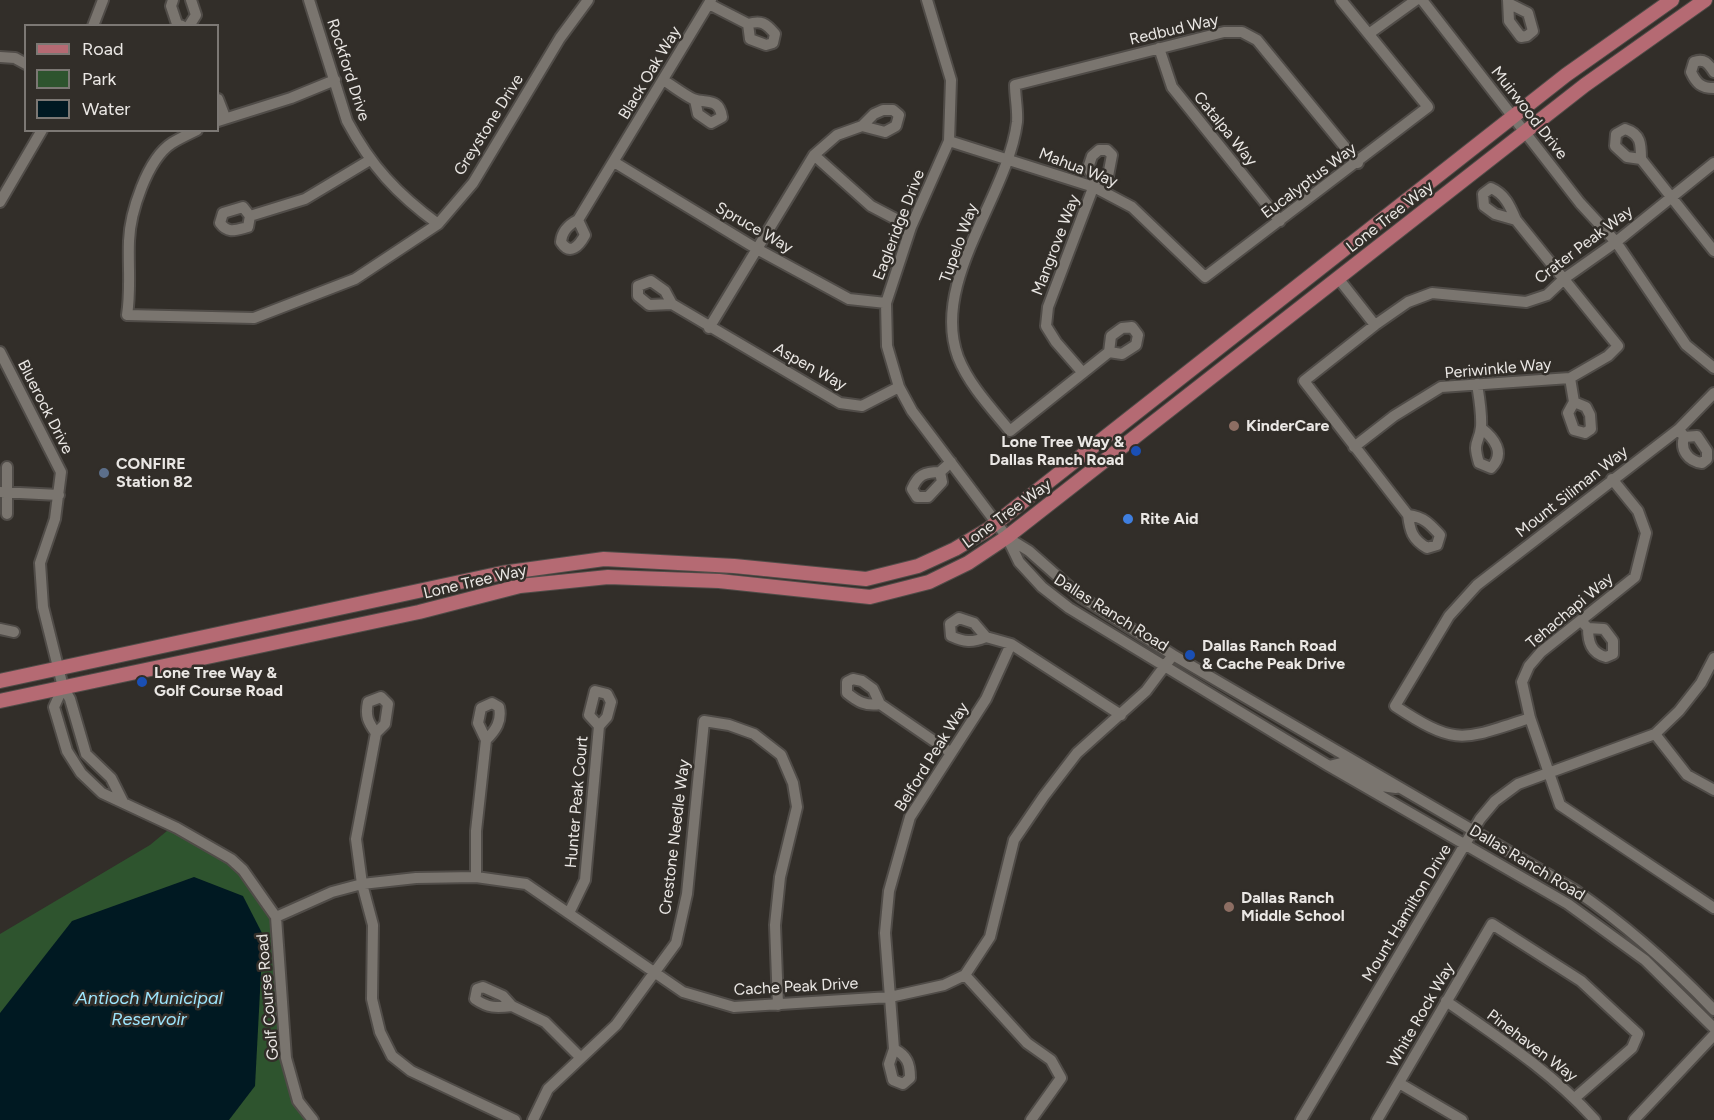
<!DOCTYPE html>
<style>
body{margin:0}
#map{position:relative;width:1714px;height:1120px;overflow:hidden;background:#322e29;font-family:Figtree,sans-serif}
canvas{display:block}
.legend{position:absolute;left:24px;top:24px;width:195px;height:108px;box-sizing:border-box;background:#322e29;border:2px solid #7c7874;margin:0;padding:8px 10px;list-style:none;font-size:18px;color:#eae7e4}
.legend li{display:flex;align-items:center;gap:12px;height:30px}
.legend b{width:30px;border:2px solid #7c7874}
</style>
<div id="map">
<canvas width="1714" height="1120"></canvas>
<ul class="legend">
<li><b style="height:8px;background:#b56a73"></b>Road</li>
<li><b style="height:16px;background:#2e542e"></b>Park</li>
<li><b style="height:16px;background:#001922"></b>Water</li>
</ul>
</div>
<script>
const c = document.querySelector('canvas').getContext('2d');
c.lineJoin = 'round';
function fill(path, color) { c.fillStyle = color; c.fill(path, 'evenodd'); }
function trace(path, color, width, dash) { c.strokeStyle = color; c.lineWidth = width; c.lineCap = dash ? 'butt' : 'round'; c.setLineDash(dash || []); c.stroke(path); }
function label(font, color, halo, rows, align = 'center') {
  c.font = font + ' Figtree,sans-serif'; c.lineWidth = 5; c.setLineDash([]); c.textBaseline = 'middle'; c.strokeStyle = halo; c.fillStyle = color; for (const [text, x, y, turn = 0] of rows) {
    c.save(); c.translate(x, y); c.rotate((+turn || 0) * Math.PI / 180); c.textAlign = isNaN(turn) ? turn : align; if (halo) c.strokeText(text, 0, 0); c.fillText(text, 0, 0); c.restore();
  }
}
const green = new Path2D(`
 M173,826L231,859L276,917L286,1058L298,1101L313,1120H0V934L150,845Z`);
const water = new Path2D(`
 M194,877L243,896L263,935L255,1086L229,1120H0V1013L72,921Z`);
const minor = new Path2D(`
 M173,0L171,6L177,24L182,26
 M309,0L347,121C371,166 397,194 438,224
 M927,0L951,80L949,141L911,227L886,303L887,346L899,387L912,411L1007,537L1019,562L1042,587L1069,608L1329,766L1568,904L1645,960L1714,1028
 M1422,0L1580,203L1616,242L1686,345L1714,368
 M1508,0L1509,21L1521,37L1527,36L1533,31L1528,13L1510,4
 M709,4L748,24C761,20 766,23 775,34L773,43L766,45L750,39L748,24
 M93,26L103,0
 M189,26L196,15L191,0
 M1370,33L1416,0
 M1159,48L1172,87L1280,221
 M0,57L15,58L26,64
 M1714,72C1708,63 1704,58 1694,62L1691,72C1696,83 1701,88 1714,88
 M663,80C673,86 683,94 693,99C706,104 719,97 722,117L711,123L698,114L695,100
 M218,99L225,117
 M218,121L291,98L335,80
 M197,130C189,134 180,138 172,143C147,159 130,213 129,241C128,266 131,290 127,315L254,318L355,279L438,224L473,183L560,38L588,0
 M949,141L1094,187L1132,207L1205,277L1428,107L1341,0
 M814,155L871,206L911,227
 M1641,159L1627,157L1615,146L1616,134L1625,129C1641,134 1641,144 1641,159L1714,251
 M614,162L757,249L849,299L886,303
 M0,202L42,130
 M243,207L250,216L248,227C236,230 228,234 220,223L223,213Z
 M250,216L305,199L370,160
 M578,220L585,235C579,246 570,256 561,242C562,231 568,225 578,220L711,0
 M1338,278L1375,325
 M672,304L649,305L638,296V286L651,281L665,291L672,304L840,403L862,406L899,387
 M709,328L814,155L837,135L862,126L874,114L883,110H893L899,115L896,126L885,132L862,126
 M0,352L61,472L55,519L40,563L43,607L63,687L70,699L86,754L111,778L123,802
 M1109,352L1122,354L1136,345L1138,335L1132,327L1122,328L1111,336L1109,352L1010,431C992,409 969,385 958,357C930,281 1008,196 1017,122C1018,110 1015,97 1015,85L1224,32H1242L1257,40L1358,163
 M1083,373L1056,342L1046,326L1048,307L1096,180L1108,176L1112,155L1107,150H1099L1092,156L1088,168L1096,180
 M1570,378L1574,402L1568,413L1574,430L1585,433L1591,429L1590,415L1586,407L1574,402
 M1477,384C1479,397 1482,413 1481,427C1479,445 1472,440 1479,463L1491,468C1506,453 1494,438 1481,428
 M1679,429L1684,437C1680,450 1688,461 1702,463L1707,459V451L1697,436L1684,437
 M1354,447L1394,416L1441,387L1570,378L1608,356L1618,346L1516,220C1510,206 1505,194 1491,188L1483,194L1484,206L1495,214L1516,220
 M7,467V514
 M940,472L942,482L928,497H917L912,489C918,475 924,472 940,472L951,462
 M1612,479L1638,511L1646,533L1635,577L1541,652L1529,666L1522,682L1530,718L1560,805L1714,908
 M0,492L59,495
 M1408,515C1424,517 1430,524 1440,535L1437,545L1427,548C1412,539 1410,531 1408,515L1304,381L1375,325L1408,302L1432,293L1526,302L1547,295L1565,278L1616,242L1714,163
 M1008,538L1029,551L1081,597L1173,655L1575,890C1626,925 1671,965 1714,1010
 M1582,622L1588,628C1588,642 1591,653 1606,657L1613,654V641L1604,629L1588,628
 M0,629L14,632
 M986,637C972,643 964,642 951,636L950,624L959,618L974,623L986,637L1011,644L1121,715
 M63,687L54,707L67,751L81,773L102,793L177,828L231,859L243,870L276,917L286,1058L298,1101L313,1120
 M880,704C865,706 858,702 847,693V682L853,679L862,681L873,689L880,704L950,752
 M1530,718C1462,740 1457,747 1395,706L1449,616L1477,585L1679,429L1714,393
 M376,733C368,722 365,716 368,702L381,697L388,704L385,724L376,733L356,839L362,884L373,925L372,999L380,1032L392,1056L411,1071L515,1120
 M1655,734L1687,775L1714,790
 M1329,766L1341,763L1381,786L1396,788
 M476,877V831L486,740L478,723L481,708L492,703L499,707C502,721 496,730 486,740
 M569,913L585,880L599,726L607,717L611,702L607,694L595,691L589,715L599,726
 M276,917L332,892L362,884L416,878L476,877L526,884L683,992L734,1007L890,997L944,985L965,975L990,937L1014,840L1044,796L1077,753L1146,691L1173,655
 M965,975L1027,1043L1051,1060L1061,1078L1031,1120
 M1446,1001C1499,1038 1552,1072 1595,1120
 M512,1006C496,1008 488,1008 475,999L477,989L483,987L503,996L512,1006L545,1022L580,1057
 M894,1049C907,1056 910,1063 910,1078L903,1084L893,1080L889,1064L894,1049L885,933L889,891L910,817L986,699L1011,644
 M1399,1083L1462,1120
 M533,1120L548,1089L616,1025L676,943L687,894L704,721L729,725L754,734L781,755L793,783L797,807L780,877L775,925L778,1005
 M1301,1120L1480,819L1495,801L1518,784L1655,734L1679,711L1701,683L1714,658
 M1377,1120L1492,924L1581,981L1638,1034L1632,1048L1576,1097
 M1634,1120L1714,1035`);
const major = new Path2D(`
 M0,681L502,573L604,559L734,566L866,579L918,566L955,549L987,530L1566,75L1672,0
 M0,701L419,612L520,586L608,577L719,581L870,597L929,582L968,563L1007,537L1585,85L1705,0`);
const markers = [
 [1234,426,6,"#8d6e63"],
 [1136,451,6,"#1a4fb4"],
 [104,473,6,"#5c6f8a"],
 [1128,519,6,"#3f7fe0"],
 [1190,655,6,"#1a4fb4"],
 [142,682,6,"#1a4fb4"],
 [1229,907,6,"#8d6e63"]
];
const streetNames = [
 ["Redbud Way",1174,30,-13],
 ["Rockford Drive",348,70,72],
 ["Black Oak Way",650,73,-59],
 ["Muirwood Drive",1529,113,52],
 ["Greystone Drive",489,125,-58],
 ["Catalpa Way",1225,129,51],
 ["Mahua Way",1078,168,21],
 ["Eucalyptus Way",1309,181,-37],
 ["Lone Tree Way",1390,217,-38],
 ["Eagleridge Drive",899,225,-69],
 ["Spruce Way",754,228,30],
 ["Tupelo Way",959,243,-70],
 ["Mangrove Way",1056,245,-69],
 ["Crater Peak Way",1584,245,-37],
 ["Aspen Way",810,367,29],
 ["Periwinkle Way",1498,369,-5],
 ["Bluerock Drive",45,407,63],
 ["Mount Siliman Way",1572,492,-38],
 ["Lone Tree Way",1007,514,-36],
 ["Lone Tree Way",475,582,-13],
 ["Tehachapi Way",1570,611,-40],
 ["Dallas Ranch Road",1111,613,32],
 ["Belford Peak Way",932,757,-58],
 ["Hunter Peak Court",577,802,-85],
 ["Crestone Needle Way",675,837,-83],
 ["Dallas Ranch Road",1527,863,31],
 ["Mount Hamilton Drive",1407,913,-59],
 ["Cache Peak Drive",796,987,-3],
 ["Golf Course Road",268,997,-95],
 ["White Rock Way",1421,1015,-60],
 ["Pinehaven Way",1532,1046,37]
];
const poiNames = [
 ["KinderCare",1246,426],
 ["Lone Tree Way &",1124,442,"right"],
 ["Dallas Ranch Road",1124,460,"right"],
 ["CONFIRE",116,464],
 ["Station 82",116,482],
 ["Rite Aid",1140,519],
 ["Dallas Ranch Road",1202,646],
 ["& Cache Peak Drive",1202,664],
 ["Lone Tree Way &",154,673],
 ["Golf Course Road",154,691],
 ["Dallas Ranch",1241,898],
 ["Middle School",1241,916]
];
const waterNames = [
 ["Antioch Municipal",149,999],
 ["Reservoir",149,1020]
];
fill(green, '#2e542e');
fill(water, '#001922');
trace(minor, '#504c48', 14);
trace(major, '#504c48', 16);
trace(minor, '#7a756f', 10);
trace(major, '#b56a73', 14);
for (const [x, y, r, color] of markers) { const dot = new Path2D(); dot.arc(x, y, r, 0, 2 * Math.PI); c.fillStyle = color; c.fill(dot); trace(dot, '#322e29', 2); }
label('16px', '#eae7e4', '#322e29', streetNames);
label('bold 16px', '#eae7e4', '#322e29', poiNames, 'left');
label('italic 18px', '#9de5fd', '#322e29', waterNames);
</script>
